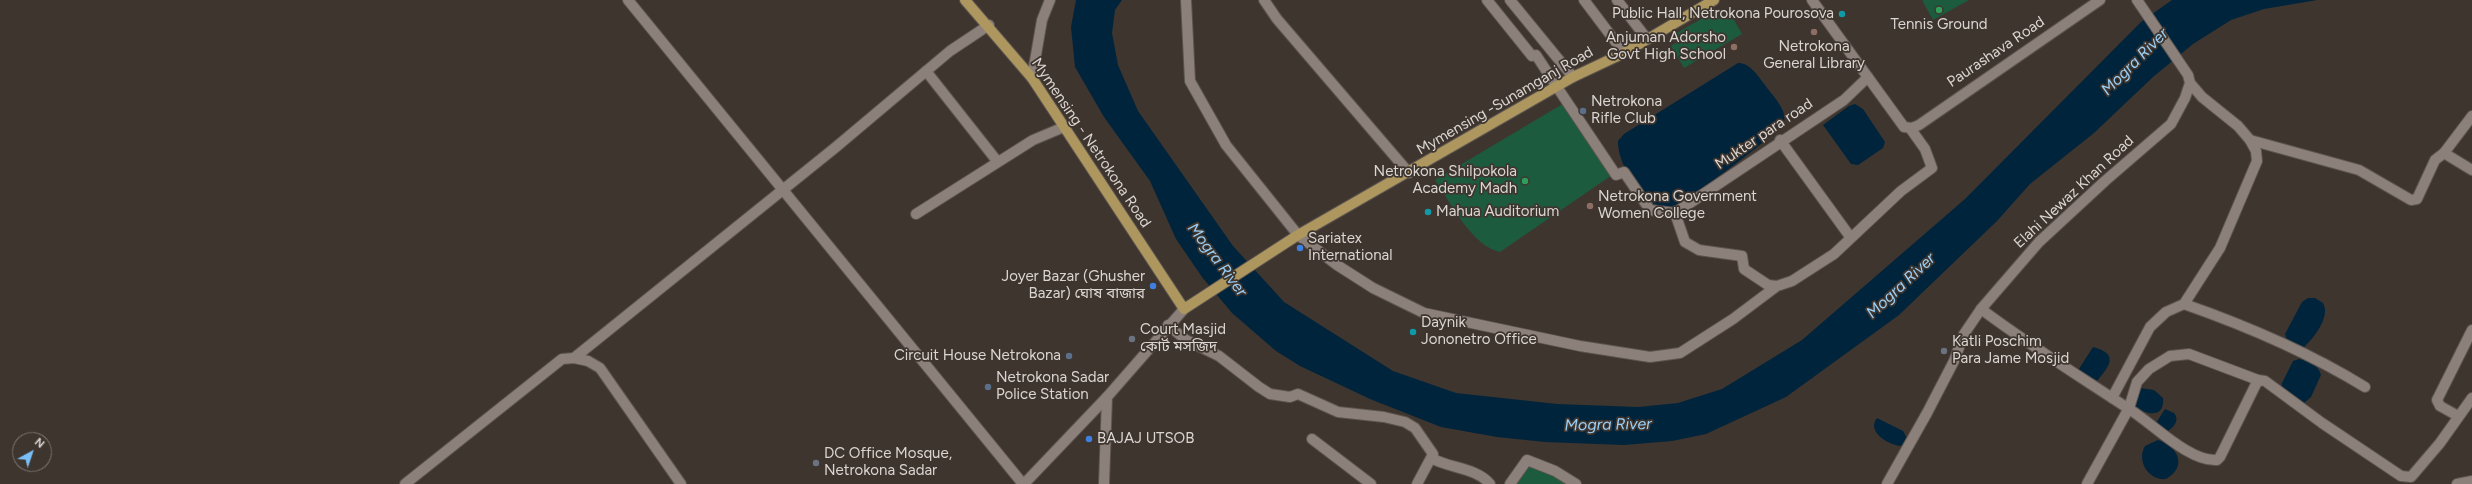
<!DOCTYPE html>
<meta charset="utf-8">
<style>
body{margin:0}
#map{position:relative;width:2472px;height:484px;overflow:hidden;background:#3e352f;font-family:Figtree,sans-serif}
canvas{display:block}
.north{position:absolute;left:12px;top:432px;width:40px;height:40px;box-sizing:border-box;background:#3e352f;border:1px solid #7d7570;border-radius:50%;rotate:40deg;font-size:11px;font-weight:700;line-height:16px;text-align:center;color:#dbd5d1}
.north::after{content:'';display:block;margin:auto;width:14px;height:18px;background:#7abff8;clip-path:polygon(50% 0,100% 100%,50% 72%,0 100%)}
</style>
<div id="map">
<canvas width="2472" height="484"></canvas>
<div class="north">N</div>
</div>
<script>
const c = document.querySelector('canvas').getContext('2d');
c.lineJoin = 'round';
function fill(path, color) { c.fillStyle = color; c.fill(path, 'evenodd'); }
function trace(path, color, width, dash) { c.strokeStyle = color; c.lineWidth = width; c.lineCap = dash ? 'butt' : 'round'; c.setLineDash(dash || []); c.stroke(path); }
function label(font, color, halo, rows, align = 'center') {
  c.font = font + ' Figtree,"Noto Sans Bengali",sans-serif'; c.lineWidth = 3.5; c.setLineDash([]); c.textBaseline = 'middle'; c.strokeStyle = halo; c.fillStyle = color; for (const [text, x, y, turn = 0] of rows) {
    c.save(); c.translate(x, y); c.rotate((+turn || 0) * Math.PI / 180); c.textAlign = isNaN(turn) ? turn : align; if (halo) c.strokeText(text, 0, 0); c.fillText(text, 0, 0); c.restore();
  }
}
const green = new Path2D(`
 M1922,0H1969L1933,20Z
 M1715,11L1720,19L1730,13L1742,34L1684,68L1671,46L1679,41L1675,34Z
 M1566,102L1612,175L1500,252C1473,247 1450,202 1435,180Z
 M1527,462L1571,484H1511Z`);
const water = new Path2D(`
 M1076,0H1122L1115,10L1112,33L1118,65L1138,111L1233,246L1284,302L1393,371L1456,393L1557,404L1638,407L1678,403L1722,389L1802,340L1965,199L2141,22L2172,0H2317L2264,9L2231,20L2193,44L2153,77L2094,133L2030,184L1997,221L1899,315L1786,397L1706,434L1672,441L1624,445L1545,442L1497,437L1441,427L1370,399L1300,366L1276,351L1232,313L1202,277L1176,239L1150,181L1104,117L1075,67L1071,27Z
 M1738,63C1749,62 1759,77 1765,85C1771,94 1788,110 1784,122C1781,132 1679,208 1668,208C1644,209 1617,163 1618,141L1624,134Z
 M1855,104L1863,109L1885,142L1883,148L1858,165L1851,164L1823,125L1849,106Z
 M2308,298H2315L2323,303C2331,317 2313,339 2303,348L2288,343L2285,334L2302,302Z
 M2093,347C2121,354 2108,368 2096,382L2077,372Z
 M2299,359C2308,361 2318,364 2321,375L2311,397L2304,403L2298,402L2281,389L2282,383L2293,361Z
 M2140,388L2154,390L2163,398C2165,419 2146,415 2134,406Z
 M2165,409L2174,413C2180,420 2174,427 2168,431L2156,423Z
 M1877,418L1903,431L1907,438L1901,446C1889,445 1866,432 1877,418Z
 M2158,440C2178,447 2188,466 2166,479C2149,481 2136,461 2145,446Z`);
const minor = new Path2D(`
 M628,0L1023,484
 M1186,0L1190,81L1226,145L1298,235L1337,265L1373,288L1424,313L1580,346L1650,357L1680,353L1733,319L1777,286
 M1264,0L1277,19L1409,173
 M1487,0L1532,56L1536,55L1557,87
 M1510,0L1573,77
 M1584,0L1624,53
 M1617,0L1647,39
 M926,71L997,161
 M1780,140L1851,238
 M2444,153L2472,116
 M1675,213L1685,242L1699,250L1742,256L1744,269L1768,285L1777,286L1792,281L1834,254L1901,191L1932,168L1925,149L1910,128
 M916,214L1033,140L1064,127
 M2184,304C2247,326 2308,352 2365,387
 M1981,309C2029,345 2079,376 2129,409C2152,423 2189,462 2217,460L2220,457L2258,380L2265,381L2322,423L2401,476L2411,477L2440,443L2472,398
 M1168,325L1186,340L1219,356L1259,387L1270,394L1290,397L1298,394L1338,412L1384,417L1405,422L1415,428L1433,454L1417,484
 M574,358L836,147L950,51L989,25
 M2112,398L2150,327L2166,312L2184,304L2220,248L2257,161L2256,151L2250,140
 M2458,416L2440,406L2437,400L2472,330
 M1312,439L1371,484
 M1433,459C1450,468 1477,468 1490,484
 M1510,484L1527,460L1555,471L1576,484
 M2087,484L2129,408L2137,382L2149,369L2170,356L2189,354L2258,380
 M2457,484L2472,481`);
const tertiary = new Path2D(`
 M1812,0L1904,127L1912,128L1919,125L2100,0
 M1032,78L1042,20L1050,0
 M2190,83L2202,97L2238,126L2250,140L2359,170L2411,200L2417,199L2435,160L2444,153L2472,170
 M1557,87L1616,175L1624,172L1650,210L1675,213L1844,100L1868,77
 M1104,484L1107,397
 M1887,484L1927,413L1954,361L1964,334L1981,309L2039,242L2105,181L2171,124L2185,98L2190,83L2188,75L2137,0`);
const secondary = new Path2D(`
 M405,484L562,359L574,358L588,361L600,368L681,484
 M1024,484L1107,397L1184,309`);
const primary = new Path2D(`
 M965,0L1032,78L1184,309L1298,235L1573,77L1624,53L1714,0`);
const markers = [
 [1939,10,4,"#2e9e5b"],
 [1842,14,4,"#0f9aa8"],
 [1814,32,4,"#8d6e63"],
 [1734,47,4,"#8d6e63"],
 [1583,111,4,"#5c6f8a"],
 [1525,181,4,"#2e9e5b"],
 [1590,206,4,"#8d6e63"],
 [1428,212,4,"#0f9aa8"],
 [1300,248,4,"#3f7fe0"],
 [1153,286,4,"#3f7fe0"],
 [1413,332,4,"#0f9aa8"],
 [1132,339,4,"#6b7280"],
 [1944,351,4,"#6b7280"],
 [1069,356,4,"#5c6f8a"],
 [988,387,4,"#5c6f8a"],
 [1089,439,4,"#3f7fe0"],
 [816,463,4,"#6b7280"]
];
const poiNames = [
 ["Public Hall, Netrokona Pourosova",1834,14,"right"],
 ["Tennis Ground",1939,25,"center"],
 ["Anjuman Adorsho",1726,38,"right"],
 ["Govt High School",1726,55,"right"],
 ["Netrokona",1814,47,"center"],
 ["General Library",1814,64,"center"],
 ["Netrokona",1591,102],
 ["Rifle Club",1591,119],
 ["Netrokona Shilpokola",1517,172,"right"],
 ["Academy Madh",1517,189,"right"],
 ["Netrokona Government",1598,197],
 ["Women College",1598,214],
 ["Mahua Auditorium",1436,212],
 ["Sariatex",1308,239],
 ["International",1308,256],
 ["Joyer Bazar (Ghusher",1145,277,"right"],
 ["Bazar) ঘোষ বাজার",1145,294,"right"],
 ["Daynik",1421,323],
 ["Jononetro Office",1421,340],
 ["Court Masjid",1140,330],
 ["কোর্ট মসজিদ",1140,347],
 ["Katli Poschim",1952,342],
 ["Para Jame Mosjid",1952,359],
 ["Circuit House Netrokona",1061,356,"right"],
 ["Netrokona Sadar",996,378],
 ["Police Station",996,395],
 ["BAJAJ UTSOB",1097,439],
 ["DC Office Mosque,",824,454],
 ["Netrokona Sadar",824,471]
];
const streetNames = [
 ["Paurashava Road",1996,52,-34],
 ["Mymensing -Sunamganj Road",1505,101,-30],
 ["Mukter para road",1764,134,-34],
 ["Mymensing - Netrokona Road",1091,143,56],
 ["Elahi Newaz Khan Road",2074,192,-43]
];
const waterNames = [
 ["Mogra River",2135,62,-45],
 ["Mogra River",1217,260,53],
 ["Mogra River",1901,286,-43],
 ["Mogra River",1608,425,-1]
];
fill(green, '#1d5b3f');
fill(water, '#00243c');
trace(minor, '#5c544f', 12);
trace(tertiary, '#5c544f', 12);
trace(secondary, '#5c544f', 12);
trace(primary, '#5c544f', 12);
trace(minor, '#8c817a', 10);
trace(tertiary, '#8c817a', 10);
trace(secondary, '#8c817a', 10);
trace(primary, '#ad975e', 10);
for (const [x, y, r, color] of markers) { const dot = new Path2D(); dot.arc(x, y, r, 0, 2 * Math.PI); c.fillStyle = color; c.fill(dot); trace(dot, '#3e352f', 1.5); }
label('15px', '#dbd5d1', '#3e352f', poiNames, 'left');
label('15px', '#dbd5d1', '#3e352f', streetNames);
label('italic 16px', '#9ad0f7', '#3e352f', waterNames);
</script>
